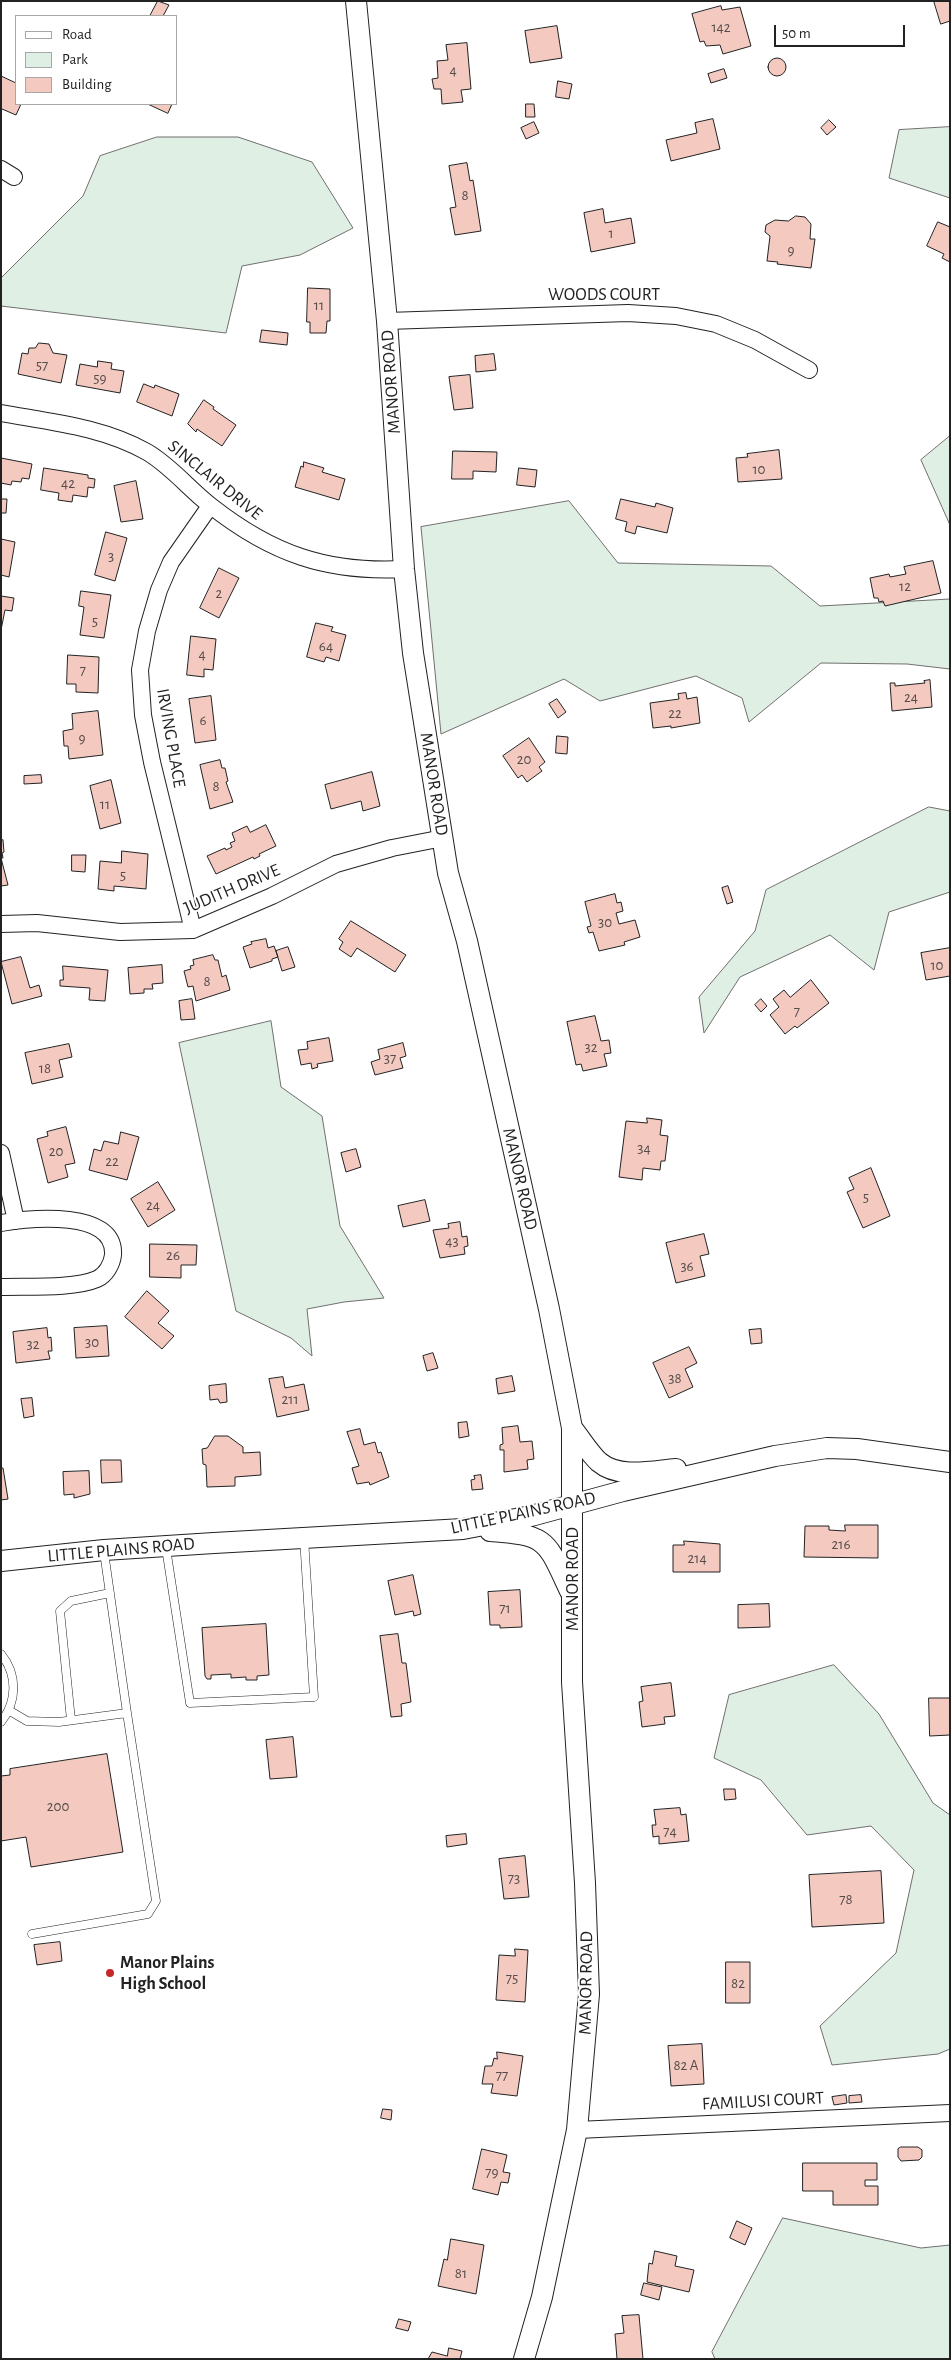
<!DOCTYPE html>
<style>
body{margin:0}
#map{position:relative;width:951px;height:2360px;overflow:hidden;background:#fff;font-family:"Alegreya Sans",sans-serif}
canvas{display:block}
.frame{position:absolute;inset:0;border:2px solid #222;pointer-events:none}
.legend{position:absolute;left:15px;top:15px;width:162px;height:90px;box-sizing:border-box;background:#fff;border:1px solid #a7a7a7;margin:0;padding:6px 9px;list-style:none;font-size:15px;color:#222}
.legend li{display:flex;align-items:center;gap:10px;height:25px}
.legend b{width:25px;border:1px solid #a7a7a7}
.scale{position:absolute;left:774px;top:25px;width:131px;height:22px;box-sizing:border-box;border:2px solid #222;border-top:0;padding-left:6px;font-size:15px;line-height:18px;white-space:nowrap;color:#222;-webkit-text-stroke:4px #fff;paint-order:stroke}
</style>
<div id="map">
<canvas width="951" height="2360"></canvas>
<div class="frame"></div>
<ul class="legend">
<li><b style="height:6px;background:#fff"></b>Road</li>
<li><b style="height:14px;background:#e0efe3"></b>Park</li>
<li><b style="height:14px;background:#f3c9c0"></b>Building</li>
</ul>
<div class="scale">50 m</div>
</div>
<script>
const c = document.querySelector('canvas').getContext('2d');
c.lineJoin = 'round';
function fill(path, color) { c.fillStyle = color; c.fill(path, 'evenodd'); }
function trace(path, color, width, dash) { c.strokeStyle = color; c.lineWidth = width; c.lineCap = dash ? 'butt' : 'round'; c.setLineDash(dash || []); c.stroke(path); }
function label(font, color, halo, rows, align = 'center') {
  c.font = font + ' "Alegreya Sans",sans-serif'; c.lineWidth = 4; c.setLineDash([]); c.textBaseline = 'middle'; c.strokeStyle = halo; c.fillStyle = color; for (const [text, x, y, turn = 0] of rows) {
    c.save(); c.translate(x, y); c.rotate((+turn || 0) * Math.PI / 180); c.textAlign = isNaN(turn) ? turn : align; if (halo) c.strokeText(text, 0, 0); c.fillText(text, 0, 0); c.restore();
  }
}
const green = new Path2D(`
 M950,127V198L889,178L899,130Z
 M157,137H238L312,162L353,228L300,255L242,266L226,333L1,306V278L83,196L100,156Z
 M950,436V525L921,460Z
 M569,501L618,563L771,566L820,606L950,599V669L907,664L821,663L749,722L742,698L696,676L600,701L564,679L441,734L421,527Z
 M929,807L950,811V892L889,912L874,970L830,935L740,977L704,1033L699,997L755,931L766,890Z
 M271,1021L281,1087L322,1116L340,1226L384,1298L344,1302L307,1309L312,1356L291,1338L236,1311L179,1043Z
 M834,1665L879,1714L933,1803L950,1815V2049L938,2054L832,2065L820,2026L896,1953L914,1870L871,1826L807,1835L761,1780L714,1758L729,1695Z
 M783,2218L921,2248L950,2245V2359H715L712,2352Z`);
const building = new Path2D(`
 M158,1L169,5L163,16H150Z
 M934,1H950V21L941,24Z
 M721,6L722,10L740,7L751,46L723,54L720,45L706,46L704,41L700,42L692,14Z
 M557,26L562,58L530,63L525,31Z
 M467,43L471,89L461,90L463,102L442,104L441,89H434L432,79L438,78L437,61L448,60L446,45Z
 M768 67a9 9 0 1 1 18 0a9 9 0 1 1-18 0Z
 M724,69L727,78L711,83L708,74Z
 M1,76L16,83V104H21L16,115L2,109L1,111Z
 M558,81L572,84L569,99L556,97Z
 M148,104H172L168,113Z
 M526,104H534L535,117H526Z
 M713,119L720,149L671,161L666,140L697,133L695,123Z
 M829,120L836,127L827,135L821,128Z
 M534,122L539,133L526,139L521,128Z
 M467,163L470,181L473,180L481,231L455,235L450,208L456,207L449,166Z
 M603,209L605,223L631,218L635,243L591,252L584,213Z
 M796,216L805,217L811,224L810,239H815L811,268L777,264L778,262L767,261L770,236L765,232L766,225L775,220L788,221Z
 M938,222L950,227V262L942,258L944,254L927,246Z
 M308,288L330,289V321H327L326,333H310V322H307Z
 M262,330L288,333L287,345L260,342Z
 M39,343L49,344L53,353L67,355L61,383L18,374L22,353L28,354L29,348H35Z
 M494,354L496,370L476,372L475,356Z
 M98,361L112,363L111,369L124,371L120,393L76,385L80,364L97,367Z
 M470,375L473,408L454,410L449,377Z
 M144,384L154,388L155,385L179,394L172,416L137,402Z
 M204,400L214,407L213,409L236,425L222,446L197,429L196,432L188,424Z
 M779,450L782,479L738,482L736,458L748,457L747,454Z
 M453,451L497,452L496,472L473,471V479H452Z
 M1,458L32,464L29,479L22,478L21,482L12,481L11,485L1,483Z
 M304,462L324,468L322,472L345,479L339,500L295,487L301,466L303,467Z
 M44,468L88,475V478L95,479L94,488L88,487L87,497L73,495L72,502L58,500L59,493L41,490Z
 M519,468L537,470L535,487L517,485Z
 M136,481L143,519L121,522L114,486Z
 M1,499H7L6,513H1Z
 M621,499L655,507L656,503L673,508L667,533L637,526L635,534L625,531L627,522L616,519Z
 M106,532L127,538L115,581L95,575Z
 M1,539L15,542L9,577L1,575Z
 M933,561L941,593L885,606L883,601L879,602L878,598H874L870,578L889,574L890,577L906,574L904,567Z
 M219,568L239,578L219,618L200,608Z
 M81,591L111,595L104,638L80,635L84,607L79,606Z
 M1,596L14,598L12,611L5,610L1,630Z
 M316,623L333,627L331,631L346,635L339,661L326,657L324,662L307,657Z
 M191,636L216,639L213,670L204,669V677L187,675Z
 M68,655L99,657L98,693L76,692V684H67Z
 M930,680L932,707L892,711L890,683H895V686L925,683L924,681Z
 M686,693L687,699L697,697L700,723L671,728V726L653,728L650,703L679,699L678,694Z
 M211,696L216,740L195,743L189,699Z
 M557,699L566,712L558,718L549,704Z
 M98,711L103,755L69,759L68,746H64L63,731L73,729L72,714Z
 M557,736L568,737L567,754L556,753Z
 M529,738L545,762L539,767L542,771L527,782L522,775L518,778L503,756Z
 M220,760L222,768H225L228,781L226,782L233,802L210,809L200,765Z
 M372,772L380,806L363,811L361,801L331,809L325,785Z
 M41,775L42,783L24,784V776Z
 M111,780L121,823L100,829L90,786Z
 M266,825L276,846L259,854L260,856L254,859L253,857L216,874L207,856L225,848L226,850L232,847L230,843L235,841L232,833L247,826L250,832Z
 M3,840L4,852L2,853L3,858H1L8,885L1,886V841Z
 M122,851L148,854L146,889L114,886V891L98,889L100,861L121,863Z
 M72,855H86L85,872L72,871Z
 M728,886L733,902L727,904L722,888Z
 M615,894L617,903L621,902L623,911L616,913L619,924L635,920L640,937L624,942L625,945L599,951L593,932L589,933L587,927L591,926L585,902Z
 M351,921L406,955L395,972L357,948L351,957L339,949L343,942L339,939Z
 M266,939L268,948L274,946L278,957L272,959V961L250,968L243,947L252,944L251,942Z
 M288,947L295,967L282,971L276,951Z
 M950,948V976L926,980L921,953Z
 M213,955L215,960H218L222,977L226,975L230,990L196,1001L193,986L188,987L184,971L191,969L190,966L194,965L193,960Z
 M21,957L30,988L39,985L42,996L12,1004L1,962Z
 M162,965L163,983L152,984L153,989H144V993L130,994L128,968Z
 M63,966L108,970L105,1001L89,1000L90,988L60,986V980H63Z
 M811,980L829,1003L797,1028L795,1026L785,1034L770,1015L779,1007L773,999L784,990L790,997Z
 M192,999L195,1019L181,1020L179,1001Z
 M761,999L767,1006L761,1012L755,1005Z
 M595,1016L601,1041L609,1040L611,1053L604,1054L607,1066L583,1071L581,1064L576,1065L567,1022Z
 M329,1038L333,1061L317,1064L318,1067L312,1069L311,1063L301,1065L298,1050L308,1049L307,1042Z
 M403,1043L406,1056L400,1058L403,1068L375,1075L371,1062L380,1059L378,1050Z
 M69,1044L72,1057L59,1060L63,1077L32,1084L25,1053Z
 M647,1118L662,1120L660,1135L668,1136L665,1161H661L660,1170L643,1168L642,1180L619,1177L626,1121L647,1123Z
 M66,1127L75,1163L65,1165L68,1177L48,1183L37,1139L48,1136L47,1132Z
 M121,1132L139,1137L127,1180L89,1170L94,1149L101,1151L104,1141L118,1144Z
 M356,1149L361,1167L346,1172L341,1153Z
 M871,1168L890,1216L863,1228L847,1192L854,1189L849,1178Z
 M158,1182L175,1210L148,1227L131,1199Z
 M425,1200L430,1221L403,1227L398,1206Z
 M460,1222L462,1237L467,1236L468,1246L464,1247L465,1254L440,1258L433,1230L449,1228L448,1224Z
 M704,1234L709,1254L700,1256L705,1276L676,1283L666,1243Z
 M150,1244L197,1245L196,1265H181V1278L150,1277Z
 M147,1291L169,1311L158,1323L174,1336L162,1349L125,1317Z
 M107,1326L109,1356L76,1358L74,1328Z
 M47,1328L48,1338L51,1337L52,1351H48L50,1359L16,1363L13,1332Z
 M761,1329L762,1343L751,1344L749,1330Z
 M689,1347L697,1363L685,1369L693,1387L669,1398L653,1363Z
 M433,1353L438,1368L427,1371L423,1356Z
 M512,1376L515,1391L498,1394L496,1379Z
 M283,1377L285,1388L304,1384L309,1410L277,1417L269,1379Z
 M226,1384L227,1402L220,1403L218,1399L210,1400L209,1386Z
 M32,1398L34,1416L24,1418L21,1399Z
 M467,1422L469,1436L459,1438L458,1423Z
 M518,1426L520,1442L532,1441L534,1459L527,1460L528,1469L504,1472V1450H500V1445L503,1444L502,1428Z
 M360,1429L364,1445L375,1442L378,1453L381,1452L389,1477L370,1485L369,1482L357,1484L352,1468L359,1466L347,1432Z
 M215,1436H228L243,1447V1453L260,1452L261,1475L235,1477V1486L207,1487L206,1465L203,1464L202,1449L207,1448Z
 M101,1460H121L122,1482L102,1483Z
 M1,1468H3L8,1499L1,1500Z
 M89,1471L90,1494L74,1498V1494L64,1495L63,1472Z
 M481,1475L483,1489L472,1490L471,1480L475,1479L474,1476Z
 M845,1525H878V1558L804,1557L805,1526H829V1530L845,1531Z
 M684,1541L720,1544V1572H673V1545H684Z
 M413,1575L421,1614L414,1616L413,1611L395,1615L388,1581Z
 M520,1590L522,1627L500,1628V1625H490L488,1592Z
 M769,1604L770,1627L738,1628V1605Z
 M266,1624L269,1675L257,1676V1680H246V1677L231,1678V1674L211,1675V1679H207L205,1676L202,1628Z
 M398,1634L402,1663H406L411,1702L401,1704L402,1716L391,1717L380,1636Z
 M671,1683L675,1716L664,1717L665,1724L642,1727L639,1702L643,1701L641,1687Z
 M929,1698H950V1735L930,1736Z
 M293,1737L297,1777L270,1779L266,1740Z
 M107,1754L123,1852L31,1867L26,1837L1,1841V1776L10,1775V1769Z
 M724,1789H735L736,1799L725,1800Z
 M680,1808L681,1815L686,1814L689,1841L659,1844V1836L653,1837L652,1825H656L654,1810Z
 M466,1834L467,1844L447,1847L446,1836Z
 M525,1856L529,1897L504,1899L499,1859Z
 M881,1871L884,1923L812,1927L809,1875Z
 M60,1942L62,1961L37,1965L34,1945Z
 M515,1949L528,1950L525,2002L496,2000L499,1955L515,1956Z
 M726,1962H750V2003H726Z
 M702,2044L704,2084L671,2086L668,2046Z
 M497,2052L523,2056L517,2096L491,2093L493,2084H482L485,2066H492L494,2058L497,2059Z
 M846,2095L847,2103L834,2105L832,2097Z
 M861,2095L862,2102L849,2103V2096Z
 M383,2109L392,2110L391,2120L381,2118Z
 M901,2147H918L922,2150V2157L919,2160L901,2161L898,2157V2149Z
 M482,2149L507,2155L503,2172L510,2173L508,2183L501,2182L498,2195L473,2189Z
 M803,2163H877V2180H865V2186H878V2205H833V2191H803Z
 M737,2221L752,2228L745,2245L730,2238Z
 M451,2239L484,2245L476,2294L438,2286L444,2259L447,2260Z
 M655,2251L677,2256L675,2266L694,2270L689,2292L647,2282L649,2263L652,2264Z
 M644,2283L662,2287L659,2300L641,2295Z
 M639,2315L643,2359H617L615,2334L624,2333L622,2316Z
 M399,2319L411,2322L408,2331L396,2328Z
 M449,2348L462,2351L460,2359H428L432,2352L447,2356Z`);
const service = new Path2D(`
 M166,1548L190,1703L314,1697L304,1538
 M1,1654C18,1675 17,1702 1,1722
 M10,1711L27,1721L59,1722L127,1713L104,1552
 M71,1720L60,1611L71,1601L110,1593
 M32,1934L148,1914L156,1901L127,1713`);
const minor = new Path2D(`
 M1,169L14,177
 M387,321L628,313L676,316L716,324L755,340L809,370
 M1,413C51,422 103,427 147,452C171,466 189,489 211,506C272,554 327,573 404,569
 M1,924L37,923L120,932L193,930L272,896L336,864L392,848L443,838
 M193,930L152,762L143,715L140,670L147,631L159,590L171,562L210,506
 M1,1153L16,1221
 M1,1223C30,1218 116,1209 113,1255C112,1264 106,1275 97,1279C74,1289 27,1286 1,1287
 M577,2130L950,2113`);
const tertiary = new Path2D(`
 M356,1L387,321L404,569L413,653L448,873L467,941L549,1309L572,1428V1682L585,1883L589,1994L577,2130L542,2297L524,2359
 M572,1428C581,1439 589,1453 599,1462C619,1479 652,1471 676,1469
 M490,1531C548,1535 546,1540 570,1591
 M1,1561L104,1550L214,1543L463,1529L531,1516L623,1491L775,1456L827,1448L857,1449L950,1462`);
const markers = [
 [110,1973,5,"#c62828"]
];
const numberNames = [
 ["142",721,27],
 ["4",453,70],
 ["8",465,195],
 ["1",611,233],
 ["9",791,250],
 ["11",319,305],
 ["57",42,365],
 ["59",100,378],
 ["10",759,469],
 ["42",68,483],
 ["3",111,556],
 ["12",905,586],
 ["2",219,593],
 ["5",95,621],
 ["64",326,646],
 ["4",202,654],
 ["7",83,670],
 ["24",911,697],
 ["22",675,713],
 ["6",203,720],
 ["9",82,738],
 ["20",524,759],
 ["8",216,786],
 ["11",105,804],
 ["5",123,875],
 ["30",605,922],
 ["10",937,965],
 ["8",207,981],
 ["7",797,1011],
 ["32",591,1047],
 ["37",390,1058],
 ["18",45,1068],
 ["34",644,1148],
 ["20",56,1151],
 ["22",112,1161],
 ["5",866,1197],
 ["24",153,1205],
 ["43",452,1241],
 ["26",173,1255],
 ["36",687,1266],
 ["30",92,1342],
 ["32",33,1344],
 ["38",675,1378],
 ["211",290,1399],
 ["216",841,1544],
 ["214",697,1558],
 ["71",505,1608],
 ["200",58,1806],
 ["74",670,1831],
 ["73",514,1878],
 ["78",846,1899],
 ["75",512,1978],
 ["82",738,1983],
 ["82 A",686,2065],
 ["77",502,2075],
 ["79",492,2172],
 ["81",461,2273]
];
const streetNames = [
 ["WOODS COURT",604,295],
 ["MANOR ROAD",391,382,-94],
 ["SINCLAIR DRIVE",215,480,39],
 ["IRVING PLACE",171,738,80],
 ["MANOR ROAD",434,784,81],
 ["JUDITH DRIVE",232,889,-23],
 ["MANOR ROAD",520,1179,77],
 ["LITTLE PLAINS ROAD",523,1513,-12],
 ["LITTLE PLAINS ROAD",121,1550,-5],
 ["MANOR ROAD",573,1579,-90],
 ["MANOR ROAD",586,1983,-89],
 ["FAMILUSI COURT",763,2101,-3]
];
const poiNames = [
 ["Manor Plains",120,1963],
 ["High School",120,1984]
];
fill(green, '#e0efe3');
trace(green, '#6f6f6f', 1);
fill(building, '#f3c9c0');
trace(building, '#222', 1);
trace(service, '#222', 9);
trace(minor, '#222', 18);
trace(tertiary, '#222', 22);
trace(service, '#fff', 8);
trace(minor, '#fff', 16);
trace(tertiary, '#fff', 20);
for (const [x, y, r, color] of markers) { const dot = new Path2D(); dot.arc(x, y, r, 0, 2 * Math.PI); c.fillStyle = color; c.fill(dot); trace(dot, '#fff', 2); }
label('15px', '#564c4a', null, numberNames);
label('18px', '#222', '#fff', streetNames);
label('bold 18px', '#222', '#fff', poiNames, 'left');
</script>
